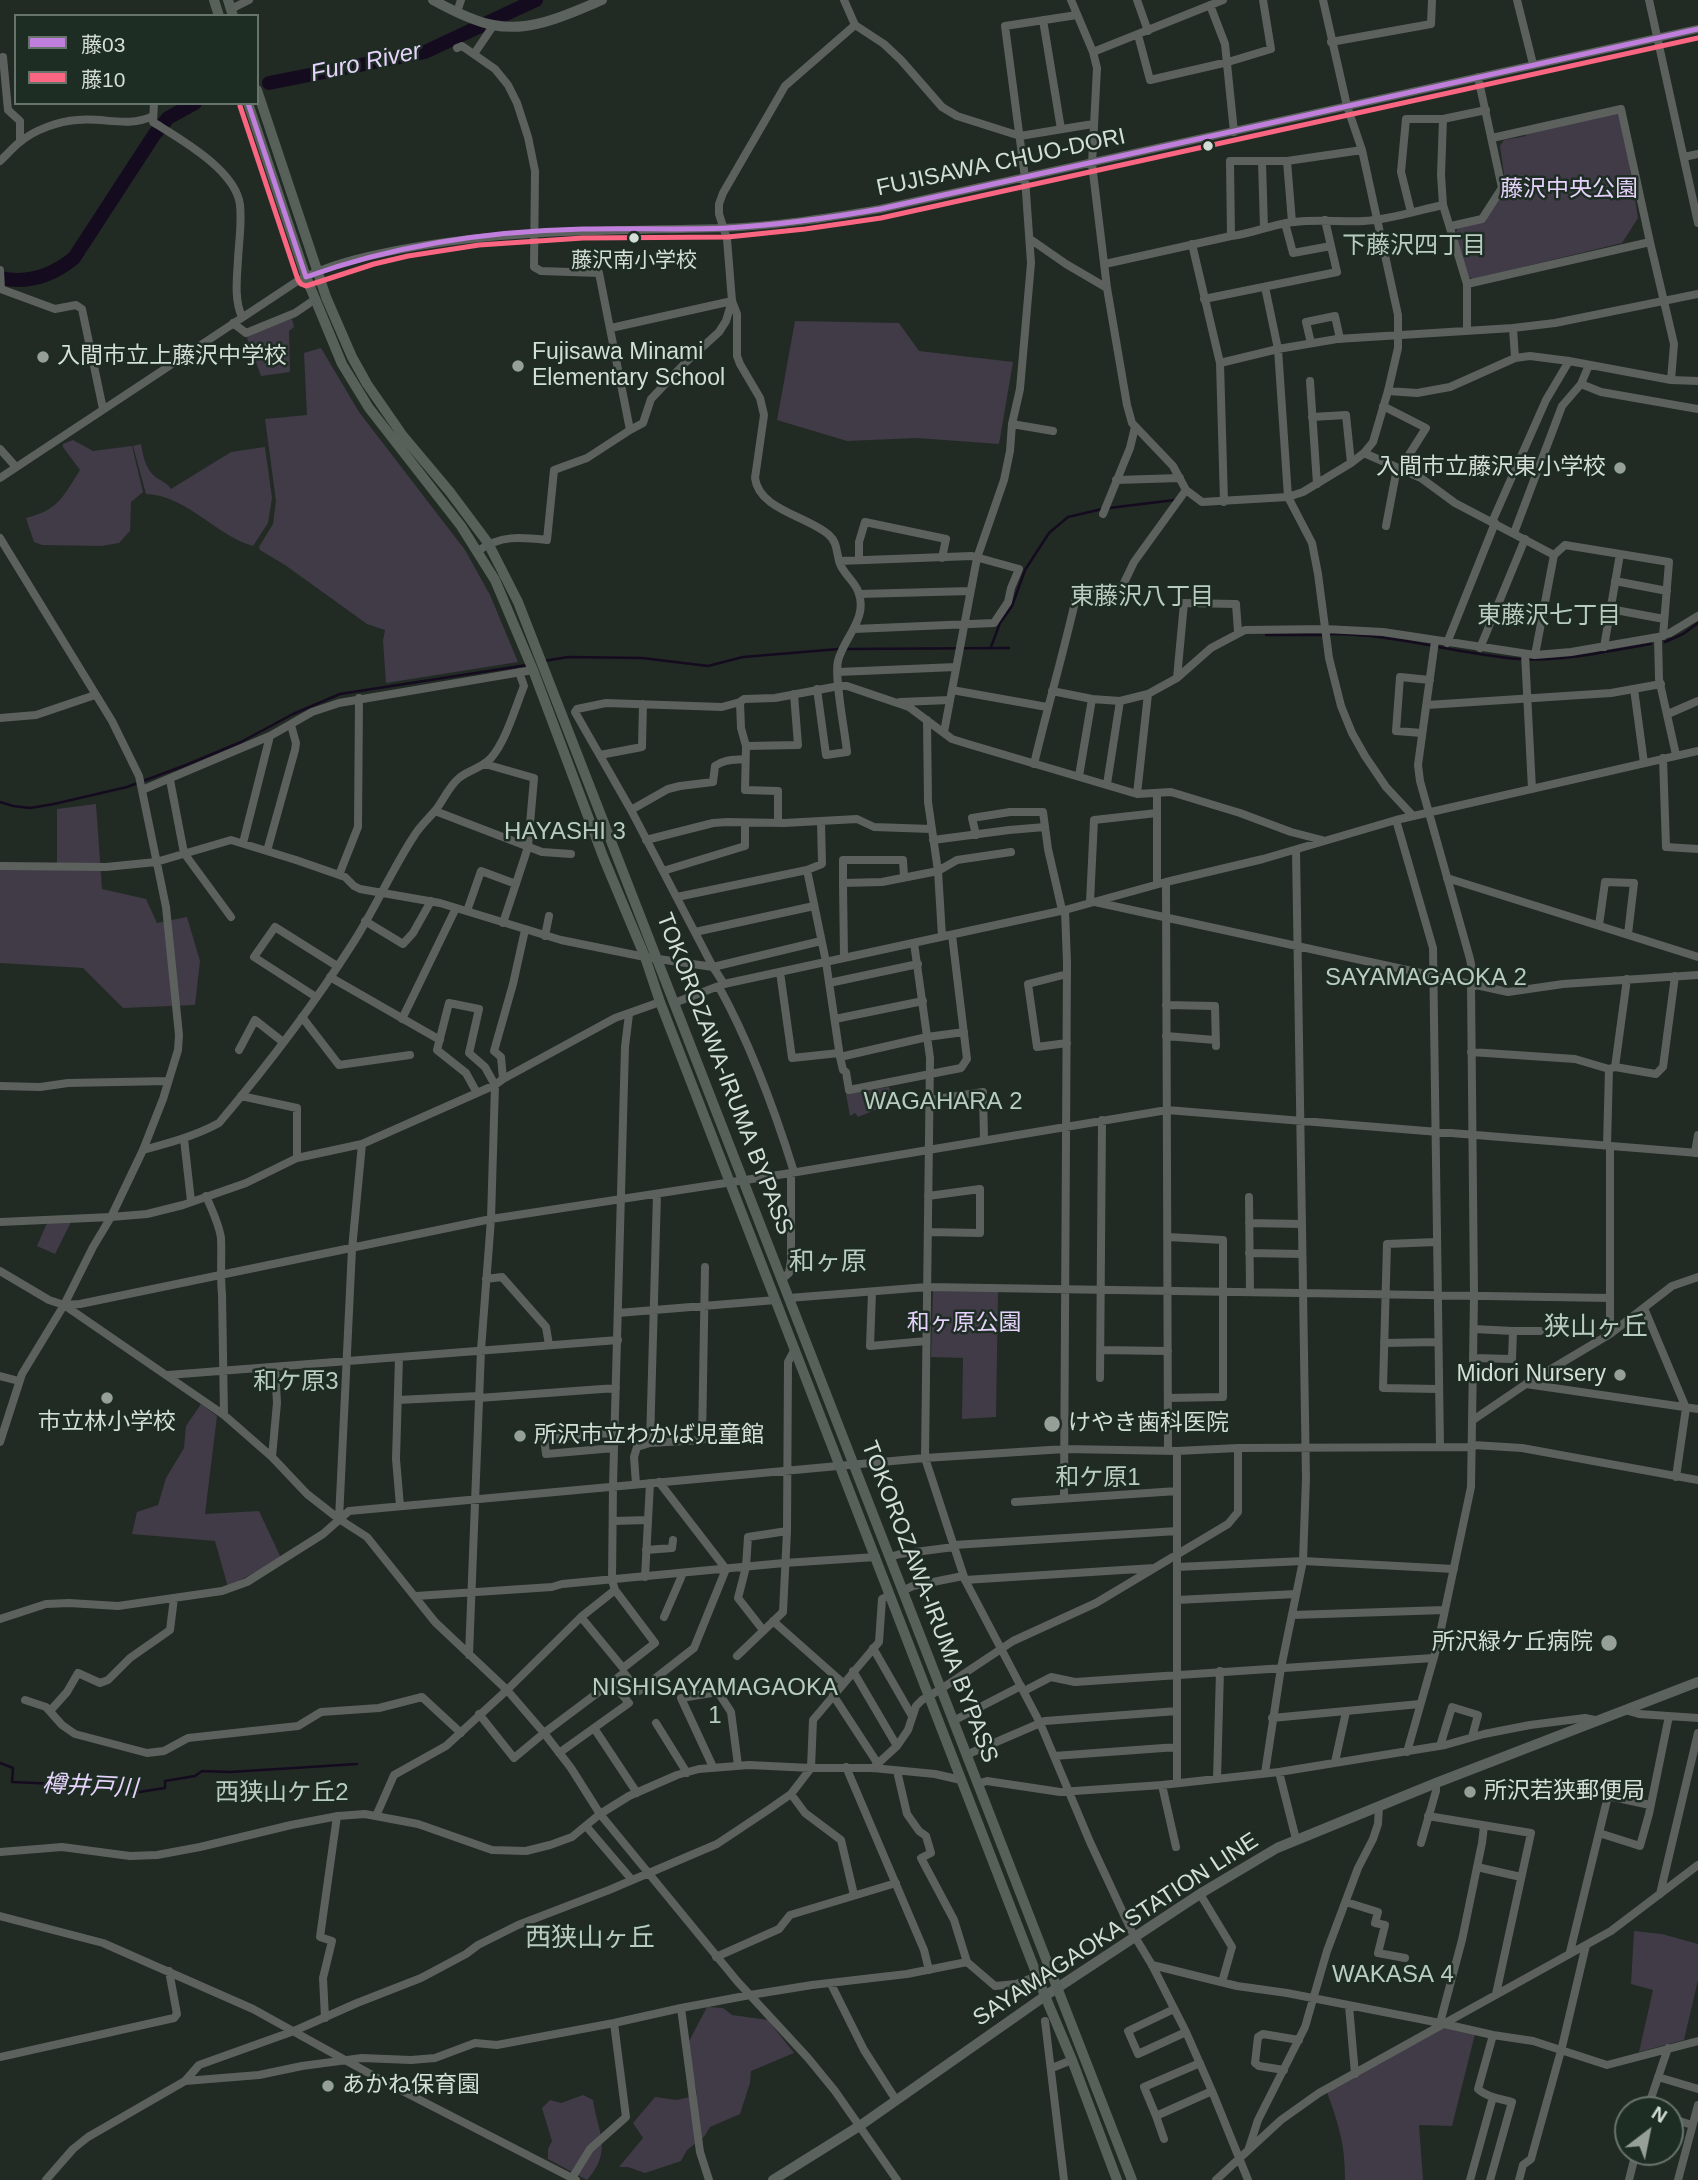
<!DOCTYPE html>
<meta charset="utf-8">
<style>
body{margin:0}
#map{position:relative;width:1698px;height:2180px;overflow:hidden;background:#222a24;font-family:Arial,"Noto Sans JP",sans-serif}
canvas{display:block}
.legend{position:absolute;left:14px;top:14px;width:245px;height:91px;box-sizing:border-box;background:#1e2d23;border:2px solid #67746b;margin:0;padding:9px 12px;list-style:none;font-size:21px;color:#d4ded7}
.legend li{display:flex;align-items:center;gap:14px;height:35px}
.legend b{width:35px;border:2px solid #67746b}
.north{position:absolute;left:1614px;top:2096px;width:70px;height:70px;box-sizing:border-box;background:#1e2d23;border:2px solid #67746b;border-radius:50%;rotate:32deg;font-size:19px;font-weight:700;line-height:28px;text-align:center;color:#d4ded7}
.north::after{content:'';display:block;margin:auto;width:24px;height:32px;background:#969f98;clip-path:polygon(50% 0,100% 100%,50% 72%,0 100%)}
</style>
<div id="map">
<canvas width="1698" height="2180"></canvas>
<ul class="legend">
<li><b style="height:9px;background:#c07fdc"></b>藤03</li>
<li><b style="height:9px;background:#fa6682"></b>藤10</li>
</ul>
<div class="north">N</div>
</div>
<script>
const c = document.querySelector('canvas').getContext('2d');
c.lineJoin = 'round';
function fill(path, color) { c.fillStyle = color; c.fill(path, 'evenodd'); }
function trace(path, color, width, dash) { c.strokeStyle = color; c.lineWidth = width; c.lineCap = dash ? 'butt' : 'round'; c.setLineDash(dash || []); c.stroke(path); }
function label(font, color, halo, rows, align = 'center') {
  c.font = font + ' Arial,"Noto Sans JP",sans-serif'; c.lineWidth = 5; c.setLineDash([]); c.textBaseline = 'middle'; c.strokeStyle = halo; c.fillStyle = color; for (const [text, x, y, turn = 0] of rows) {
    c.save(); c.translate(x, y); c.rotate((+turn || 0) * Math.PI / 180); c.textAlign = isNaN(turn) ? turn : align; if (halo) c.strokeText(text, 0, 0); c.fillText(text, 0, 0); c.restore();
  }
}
const green = new Path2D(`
 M1618,111L1622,120L1638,218L1622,243L1473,279L1464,275L1455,234L1458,228L1483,222L1506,188L1500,146L1504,140L1526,136L1528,130Z
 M292,319L294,327L289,331L290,372L261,376L247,338L249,334Z
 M795,321L899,323L919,351L1013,362L999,444L917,438L847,441L777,420Z
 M321,348L359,412L465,550L490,595L518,662L386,683L383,641L385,630L367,624L285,565L260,550L259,547L273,524L276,501L265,419L307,415L304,353Z
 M73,440L93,451L132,446L143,492L131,502L130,531L119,543L101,546L42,545L34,542L26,518C58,510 63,497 80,470L63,447V444Z
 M141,444C143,456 146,471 157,478C163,482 167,483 171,489L231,452L265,447L272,498L268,523L253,546C215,535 188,496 146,494L133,446Z
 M96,804L102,889L146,899L157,923L187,917L200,961L195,1005L123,1008L83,968L0,963V865L57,867V809Z
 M889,1087L892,1103L858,1117L855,1113L850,1116L846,1094Z
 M71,1222L55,1254L37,1246L47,1223Z
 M933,1289L998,1291L996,1417L962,1419L963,1358L931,1357Z
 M201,1404L217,1416L205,1514L259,1511L281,1558L228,1587L215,1541L132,1534L137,1512L158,1505L166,1478L184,1448L186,1426Z
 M1634,1931L1662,1934L1698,1944V1980L1684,2040L1639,2052L1653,1990L1631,1984Z
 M707,2007L723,2008L732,2015L768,2020L794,2053L751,2071L750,2083L740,2114L710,2127L704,2137L687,2150L681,2161L645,2173L628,2167H619L643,2138L633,2123L655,2097L677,2100L697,2095L688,2043Z
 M1444,2027L1475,2034L1452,2126L1419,2125L1423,2180H1345C1345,2143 1339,2126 1327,2092Z
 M583,2095L593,2100C598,2133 613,2151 587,2180L548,2159V2149L552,2141L542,2108L550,2100L561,2103Z`);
const stream = new Path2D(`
 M1109,508L1175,500
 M1329,634C1393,633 1455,654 1519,659C1564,662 1608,651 1651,644
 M1266,635H1322
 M1665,642L1683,634L1698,623
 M991,647L1000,623L1012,606L1025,570L1049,533L1068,517L1102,509
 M846,649L1009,648
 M544,661L568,657L642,658L708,666L743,657L839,649
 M0,802L13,806L30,808L54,804L127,787L186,765L241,742L293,714L340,694L527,665
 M0,1763L13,1768L12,1782L79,1785L139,1792L165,1788V1781L195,1776L202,1771L230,1772L357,1764`);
const river = new Path2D(`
 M269,83L425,52L536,0
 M0,278C28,284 52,276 74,258L154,135L168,118L195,103`);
const minor = new Path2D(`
 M844,0L855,25L884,44L901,60L942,107L957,116L1020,136L1093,124
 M1071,0L1093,52L1097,68L1092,164L1107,288L1127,405L1132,423L1173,466L1186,490L1202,502L1288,497L1303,492L1351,463L1364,453L1373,442L1388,391L1398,348V315L1362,150L1347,106L1323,0
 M1137,0L1148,31
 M1517,0L1533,64
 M1649,0L1698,223
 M1210,5L1225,44L1234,132
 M231,9L249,0
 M457,12L461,0
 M1043,20L1061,129
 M1138,35L1150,80L1228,62L1271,49L1263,0
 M1331,42L1431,24L1432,0
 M457,48L462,46L495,69L508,85L517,103L528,137L535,171L534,267L541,271L599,273L630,430L587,458L554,470L547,540C520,537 500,535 478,551
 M1093,52L1223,0
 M474,54L493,26
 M3,57L8,110L20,121V141
 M154,103L153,122C180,139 236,170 240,205C242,223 239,241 238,259C237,278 234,300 242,317
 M1443,119L1441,175L1443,205L1467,284V331
 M1492,138L1621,109L1650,242L1674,344L1671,380
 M1684,157L1698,154
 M0,161C7,155 13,147 20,142C34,130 59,121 77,120C103,117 128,128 153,116
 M1287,161L1292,222
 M1262,162L1264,228
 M1411,212L1401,172L1406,119H1443L1486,110
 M1285,223L1293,253L1331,246
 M1451,226L1482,219L1502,188L1478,77
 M1231,236L1230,161H1287L1362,150
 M1030,239L1066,264L1107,288
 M1192,244L1220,363L1224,502
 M1105,264L1231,236C1252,234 1272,224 1294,222C1317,219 1340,222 1364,221C1389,220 1419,210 1443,205
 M0,270L1,289L55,309L76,305L82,309L103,409
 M1467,284L1650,242
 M1265,287L1278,349L1288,497L1312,543L1318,574L1329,658L1341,706L1352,733L1365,756L1386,787L1413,816
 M1204,299L1337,272L1325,220
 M233,323L246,333L295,313L314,300
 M611,328L732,301L726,321L719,332L686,362L651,399L643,423L630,430
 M1513,328L1515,358
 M1311,343L1306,322L1335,316L1340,339
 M1220,363L1278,349L1337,339L1513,328L1555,323L1698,294
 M1589,365L1581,384L1601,392L1698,409
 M1310,381L1317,484
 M1388,391L1417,393L1450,387L1515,358L1530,356L1569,361L1671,380L1698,381
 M1383,406L1426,428L1400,469
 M1312,417L1346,415L1351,463
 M1012,424L1053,431
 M0,449L16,467
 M1364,453L1421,478L1455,503L1554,555L1535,655
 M0,478L296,282C328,264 366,256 402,249C509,229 613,231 721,228C775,226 827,218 880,209L1698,29
 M1116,480L1180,478
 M1103,514L1130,448L1135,427
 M1492,522L1546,400L1569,361
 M1386,526L1397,468
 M1514,533L1562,406L1581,384
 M0,538L112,721L139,776L166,907L179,1035L178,1050L163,1099L143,1150L111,1217L93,1247L64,1305L22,1374L0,1442
 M1554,555L1565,545L1669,562L1663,636
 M859,560V542L865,522L946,539L942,558
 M839,561L972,556L1019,569L1011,588L1008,602L994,623L854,629
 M1615,581L1667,591
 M859,594L970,591
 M1610,609L1664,619
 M1658,637L1659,679L1676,755
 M1435,641L1418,765L1420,781L1470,959L1475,986
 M1447,643L1495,523
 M1604,647L1620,554
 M1480,648L1525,539
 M1525,654L1532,789
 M838,672L956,667
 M1177,678L1184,603L1236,604L1238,632
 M817,689L826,755L847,752C845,731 834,678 838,661C844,637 869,618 858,591C854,581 844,574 840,564C836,553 838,543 829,535C808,516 759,510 755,478L764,415L760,398L740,364L737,356V314L732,301L727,239L719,214V204L723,193L785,86L855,25
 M1634,689L1644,763
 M952,690L1047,707
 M1052,691L1092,699L1120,701L1148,694L1177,678L1211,648L1245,630L1325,629L1383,632L1535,655L1571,652L1658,637L1670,633L1698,616
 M900,702L950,700
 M1427,705L1611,693L1661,684
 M1668,714L1698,701
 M0,718L36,715L95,695
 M927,720L928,802L938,871L942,936
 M944,732L977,558L1004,480L1010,451L1012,424L1020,389L1031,263L1025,178L1005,26L1077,15
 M1422,733L1396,731L1400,677L1430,680
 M746,746L798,745L794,694
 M600,755L642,747L643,704
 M1663,758L1666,847L1698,849
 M485,764L534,778L528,847L503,923
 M1034,764C1048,705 1065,648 1078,589L1122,587L1134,562L1186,490
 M1079,776L1092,699
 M170,780L184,853L231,917
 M1107,784L1120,701
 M142,790L270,736L312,712L339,703L533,670
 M1157,793V884
 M1137,794L1148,694
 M631,810L668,789L680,786L713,782L715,766C724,759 734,760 745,759
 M435,811L542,852L571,854
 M1396,820L1433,948L1440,1447
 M778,822V791L745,790L746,746L741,728L740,702L744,699L775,698L839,686H847L909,707L952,739L968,744L1137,794L1171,792L1240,813L1291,832L1322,840
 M976,835L972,818L1010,812H1043L1048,849L1062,910
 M646,840L713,823L727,822L784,823L857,819L874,827L931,829
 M933,840L1009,830L1045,827
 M243,843L270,736
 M267,851L295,750L296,743L291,725
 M0,866L106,867L156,862L231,840L296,860L345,877L354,886L360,889L440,903L561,940L645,957L713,967L821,941
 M807,870L826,962L840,1057L843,1070L846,1072L849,1090L961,1068L967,1059L952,935
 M663,871L745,846V823
 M339,875L358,827L359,698
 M1447,878L1698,957
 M1166,882L1168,1451
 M843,883V860H903L904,877
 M677,897L807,870L822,864L821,822
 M1090,902L1094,820L1157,813
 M1095,902L1508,992L1563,984L1698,975
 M467,911L481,871L516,884
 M365,921L403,944L413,933L431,901
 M1599,925L1605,882L1634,883L1628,934
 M695,932L814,906
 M545,936L549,916
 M914,943L930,1058L925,1458L965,1580L1040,1723L1090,1842L1132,1932L1152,1965L1186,2032L1212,2091L1248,2180
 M844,958L843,883L882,882L938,871L957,860L1011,852
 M780,972L792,1058L839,1053
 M330,977L440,1040
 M829,983L918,964
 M724,984L713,967L631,810L575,712L577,709L606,703L722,707L740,702
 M719,987C751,1045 774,1108 794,1172
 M316,997L254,957L275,927L337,966
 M674,1003L724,984L1065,910L1166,882L1263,859L1396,820L1698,751
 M1166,1005L1215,1006L1216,1046
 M302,1017L339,1065L410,1055
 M402,1019L456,908
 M835,1019L923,1001
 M1166,1036L1215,1040
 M1067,1043L1037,1047L1028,984L1067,974
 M239,1050L255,1020L283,1042
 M1471,1052L1575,1059L1609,1069
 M840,1057L927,1037L964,1032
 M1615,1067L1656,1074L1663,1067L1675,976
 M503,1079L501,1057L494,1051L513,984L525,930
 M0,1086L40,1087L68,1083L168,1081
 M241,1096L297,1108V1158
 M930,1100L983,1092L984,1140
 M184,1139L191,1201
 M1607,1146L1609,1069L1615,1067L1627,979
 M1610,1146V1334
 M143,1150C169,1143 195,1136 219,1123C267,1066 313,1006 353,943C375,909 391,871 414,836C419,827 427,820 434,812C443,802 448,787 459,778C469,770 482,768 491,758C506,741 515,708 524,686L519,672
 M1695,1153L1698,1135
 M206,1196C212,1210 219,1224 221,1238C222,1257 220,1276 222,1294L224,1415
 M1249,1197L1250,1292
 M0,1222L111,1217L147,1214L183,1205L246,1183L297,1158L362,1144L495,1085L503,1079L615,1018L660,1002
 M1249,1223L1302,1224
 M928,1232L980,1233V1189L928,1196
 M1168,1237L1223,1240V1397L1168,1398
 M1436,1242L1387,1244L1383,1388L1438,1389
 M1249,1253L1302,1254
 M0,1271L49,1300L64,1305L224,1415L272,1457L307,1494L339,1519L367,1537L435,1622L507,1690L544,1733L571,1768L600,1814L737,1981L808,2058L835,2091L897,2180
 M486,1279L502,1277L546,1327L549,1345
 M781,1280L789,1273L791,1261V1173
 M872,1292L870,1346L926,1341
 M789,1298L927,1287L1610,1298
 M64,1305L80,1304L491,1219L791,1173L1167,1110L1698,1153
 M1644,1308L1686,1408L1676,1477
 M618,1313L776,1300
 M1474,1329L1513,1331
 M1384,1343L1437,1342
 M1101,1350L1168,1351
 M399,1357L396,1459L400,1506
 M1474,1358L1512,1359L1513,1331H1540
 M168,1375L618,1340
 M0,1376L19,1381
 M1100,1378L1102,1120
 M1526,1384L1698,1409
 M479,1398L616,1388
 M398,1400L479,1396
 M1473,1420L1526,1384L1610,1334L1672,1286L1698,1277
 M650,1443L657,1194
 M1473,1445L1522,1448L1698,1480
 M614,1448L546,1454L544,1437L615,1433
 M272,1457L277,1403L275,1367
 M636,1484L634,1457L637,1447L650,1443L702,1440L705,1267
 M1064,1498L1067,963L1065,910
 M1015,1502L1177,1491
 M339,1519L352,1249L362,1144
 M613,1521L648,1520
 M954,1545L1177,1531
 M646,1550L672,1548L673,1540
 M890,1557L900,1554L954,1547
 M1177,1567L1303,1561L1454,1569
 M645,1577L650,1483
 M965,1580L1154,1568
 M902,1591L913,1586L963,1576
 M416,1596L552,1587L562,1584L784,1563L876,1557
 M1177,1600L1296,1594
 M1292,1615L1445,1610
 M581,1617L623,1668L655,1643L615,1590
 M664,1617L683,1573
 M0,1619L46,1604L69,1603L118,1606L222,1591L247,1582L323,1534L349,1511L925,1458L1065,1449L1177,1451L1238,1448L1473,1447
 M773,1621L843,1683
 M763,1630L738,1598L746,1567L748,1537L787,1531
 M873,1648L912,1716
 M469,1655L481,1350L491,1219L495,1085L485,1067L469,1053L479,1009L449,1003L437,1050L466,1073L477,1093
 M737,1656L783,1612L787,1531L788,1362L795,1349
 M853,1671L897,1746
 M1024,1691L1051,1677L1075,1682L1433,1658
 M833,1695L878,1764
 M25,1700L46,1707L62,1725L75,1734L147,1753L164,1751L188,1738L298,1726L321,1712L379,1708L422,1697L461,1733
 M1625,1710L1639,1714L1698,1718
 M50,1711L67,1692L78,1673L100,1683L108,1680L130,1658L170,1630L174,1598
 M479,1714L514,1758L544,1733L624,1673L639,1691L694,1648L726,1569L659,1482
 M1272,1718L1420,1704
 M953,1721L1021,1686
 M656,1723L687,1773
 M594,1728L637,1793
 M1440,1746L1452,1707L1478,1715L1472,1737
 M1407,1752L1438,1643L1471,1487L1474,1296L1471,985
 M559,1753L629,1703L611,1682
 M966,1755L1045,1721L1177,1711
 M1054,1756L1177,1747
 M1335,1762L1346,1712
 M713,1767L681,1698L718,1692L731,1712L738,1765
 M846,1767L924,1950L929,1970
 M873,1768L897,1746L908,1730L916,1706L922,1700L941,1689L1013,1641L1096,1603L1228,1524L1238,1512V1448
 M897,1771L907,1814L919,1831L926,1836L931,1853L921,1858L954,1920L967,1962
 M1279,1772L1296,1839
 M1265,1773L1281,1668L1303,1561L1306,1478L1296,850
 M1217,1779L1220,1671
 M1177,1783V1451
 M977,1784L987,1781L1060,1792L1162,1785L1279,1772L1445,1745L1484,1734L1530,1725L1585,1718L1595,1720
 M1162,1785L1176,1847
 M791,1794L805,1813L841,1840L854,1895
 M376,1816L394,1775L446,1746L507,1690L581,1617L615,1590L612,1580L613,1486L625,1047L629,1014
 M1428,1816L1531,1833L1496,1994
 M586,1826L632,1880
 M1599,1833L1640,1846L1649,1814L1669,1716
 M1421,1843L1436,1791V1783
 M0,1852L62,1847L130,1856L157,1855L200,1847L291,1825L338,1816L365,1814L418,1824L492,1850L526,1851L550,1845L572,1837L600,1814L629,1796L677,1775L699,1769L749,1765L811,1768H873L935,1774L961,1780
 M1477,1867L1521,1877
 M1200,1894L1232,1947L1222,1982
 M1660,1894L1698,1733
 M1346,1902L1378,1912L1375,1923L1385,1925L1378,1953L1405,1958
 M0,1916L103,1943L253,2009L383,2081L576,2180
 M1570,1952L1608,1796L1650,1805
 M716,1957L779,1929L790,1915L896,1883
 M1152,1965L1237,1986L1287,1993L1440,2023L1493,2035L1533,2041L1607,2065L1698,2041
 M831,1984L864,2050L896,2100
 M1349,2006L1355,2074
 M681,2008L700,2152L709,2180
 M1174,2009L1128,2031L1138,2054L1186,2032
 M325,2018L323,1978L332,1941L320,1937L337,1816
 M1045,2021L1064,2180
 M1440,2023L1462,1940L1482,1843L1484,1826
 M0,2057L174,2018L177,2014L169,1971
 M1200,2063L1144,2087L1156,2116L1212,2091
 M1052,2068L1072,2060
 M1284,2070L1259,2066L1255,2063L1258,2037L1263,2034L1299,2040
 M1658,2077L1698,2089
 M185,2081L259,2075L302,2066L362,2058L411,2060L435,2058L475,2043L497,2045L614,2023L681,2008L750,1995L812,1985L907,1974L967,1962L995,1986L1016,1984L1032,1978
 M1647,2110L1668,2048
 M1156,2116L1164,2139
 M1670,2118L1692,2125
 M1249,2148L1258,2120L1305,2027L1327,1951L1358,1868L1373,1839L1378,1824L1379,1806
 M572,2178L590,2149L626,2117L614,2023
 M46,2180L73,2149L88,2137L185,2081L199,2065L294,2031L357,2003L421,1978L466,1954L478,1945L518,1925L609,1890L717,1844L768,1810L791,1794L811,1768L813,1720L879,1642L882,1599L890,1595
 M1216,2180L1281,2120L1319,2093L1611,1931L1698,1865
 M1470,2180L1493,2097
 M1490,2180L1512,2102C1501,2099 1486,2097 1478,2089L1493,2035
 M1519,2180L1523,2165L1531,2159L1562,2047L1586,1945
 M1629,2180L1636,2152
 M1678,2180L1698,2105`);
const major = new Path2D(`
 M433,0C451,10 472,21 493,25C530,33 569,14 602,0
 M773,2180L861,2125L1045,1996L1203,1892L1277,1848L1436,1783L1698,1682`);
const highway = new Path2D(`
 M214,0L219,16
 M228,0L233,16
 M257,90L326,297L352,357L367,384L403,436L450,492L488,543L518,602L1132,2180
 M248,103L306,277L342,364L369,408L461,526L495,580L533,670L604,859L645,957L660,1002L1045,1996L1072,2060L1117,2180`);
const bus1 = new Path2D(`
 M248,103L306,277C395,245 488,231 583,229C631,228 679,230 727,228C778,225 829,218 880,209L1698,29`);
const bus2 = new Path2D(`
 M240,106L298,280L301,284L306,286L374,264L408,256L479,245L583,238L728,237L805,229L881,218L1698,38`);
const markers = [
 [1208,146,6,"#d4ded7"],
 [634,238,6,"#d4ded7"],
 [43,357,7,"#969f98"],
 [518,366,7,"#969f98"],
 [1620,468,7,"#969f98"],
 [1620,1375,7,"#969f98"],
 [107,1398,7,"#969f98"],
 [1052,1424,9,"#969f98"],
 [520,1436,7,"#969f98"],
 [1609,1643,9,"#969f98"],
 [1470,1792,7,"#969f98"],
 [328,2086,7,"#969f98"]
];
const busNames = [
 ["藤沢南小学校",634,261]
];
const streetNames = [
 ["FUJISAWA CHUO-DORI",1001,163,-12],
 ["TOKOROZAWA-IRUMA BYPASS",724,1074,69],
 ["TOKOROZAWA-IRUMA BYPASS",929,1602,69],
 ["SAYAMAGAOKA STATION LINE",1116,1930,-33]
];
const parkNames = [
 ["藤沢中央公園",1569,190],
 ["和ヶ原公園",964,1324]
];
const poiNames = [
 ["Fujisawa Minami",532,353],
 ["Elementary School",532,379],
 ["入間市立上藤沢中学校",57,357],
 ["入間市立藤沢東小学校",1606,468,"right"],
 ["Midori Nursery",1606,1375,"right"],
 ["市立林小学校",107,1423,"center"],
 ["けやき歯科医院",1068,1424],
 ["所沢市立わかば児童館",534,1436],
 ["所沢緑ケ丘病院",1593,1643,"right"],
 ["所沢若狭郵便局",1484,1792],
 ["あかね保育園",342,2086]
];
const waterNames = [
 ["Furo River",366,63,-12],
 ["樽井戸川",90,1787,3]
];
const neighbourhoodNames = [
 ["下藤沢四丁目",1414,246],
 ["東藤沢八丁目",1142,597],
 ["東藤沢七丁目",1549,616],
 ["HAYASHI 3",565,832],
 ["SAYAMAGAOKA 2",1426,978],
 ["WAGAHARA 2",943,1102],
 ["和ケ原3",296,1382],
 ["和ケ原1",1098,1478],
 ["NISHISAYAMAGAOKA",715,1688],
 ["1",715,1716],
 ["西狭山ケ丘2",282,1793],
 ["WAKASA 4",1393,1975]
];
const quarterNames = [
 ["和ヶ原",828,1263],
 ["狭山ヶ丘",1596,1328],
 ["西狭山ヶ丘",590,1939]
];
fill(green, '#403b47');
trace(stream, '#150b1f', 2.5);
trace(river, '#150b1f', 14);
trace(minor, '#5c615e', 8);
trace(major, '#5c625e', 10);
trace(highway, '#58605a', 10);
trace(bus1, '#c07fdc', 5);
trace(bus2, '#fa6682', 5);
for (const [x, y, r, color] of markers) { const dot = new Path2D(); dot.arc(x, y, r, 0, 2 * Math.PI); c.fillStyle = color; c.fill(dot); trace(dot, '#1e2d23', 2.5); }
label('21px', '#d4ded7', '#1e2d23', busNames);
label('23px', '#d4ded7', '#1e2d23', streetNames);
label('23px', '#e6d1fb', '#1e2d23', parkNames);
label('23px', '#d4ded7', '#1e2d23', poiNames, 'left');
label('italic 24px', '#e8d3fd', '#1e2d23', waterNames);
label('24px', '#b9ccbf', '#1e2d23', neighbourhoodNames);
label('26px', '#b9ccbf', '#1e2d23', quarterNames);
</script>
